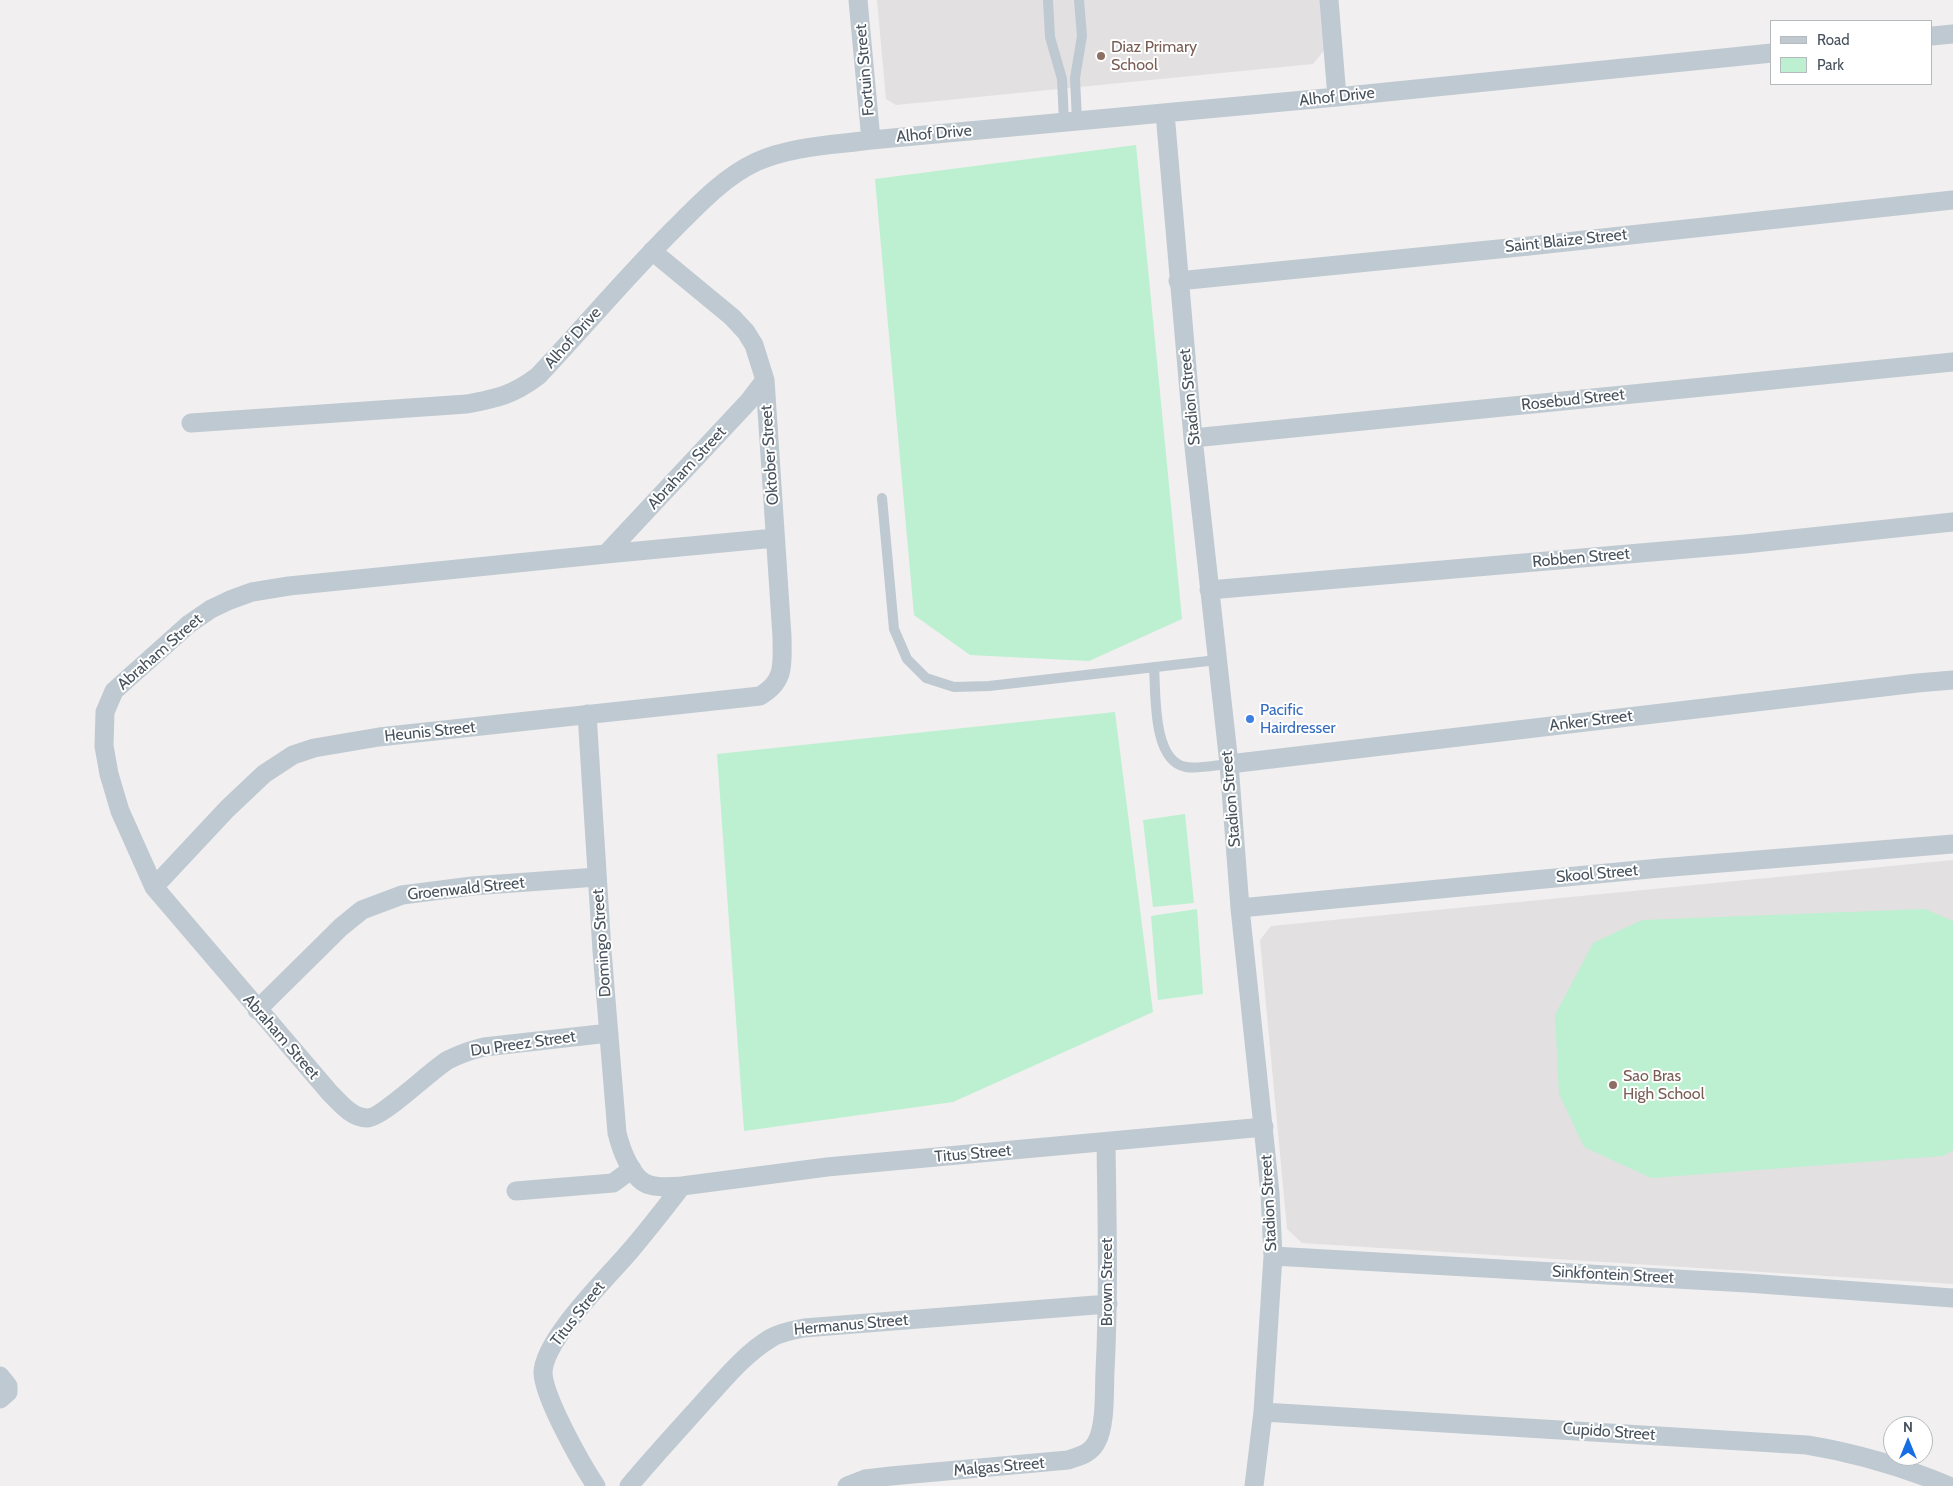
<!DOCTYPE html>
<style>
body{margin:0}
#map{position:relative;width:1953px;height:1486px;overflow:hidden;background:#f1efef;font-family:Cabin,sans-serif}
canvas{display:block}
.legend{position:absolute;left:1770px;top:20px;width:162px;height:65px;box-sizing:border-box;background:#fff;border:1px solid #b5babe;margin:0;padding:6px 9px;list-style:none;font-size:15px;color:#47525d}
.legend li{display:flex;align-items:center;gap:10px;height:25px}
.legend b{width:25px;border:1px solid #b5babe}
.north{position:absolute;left:1883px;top:1416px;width:50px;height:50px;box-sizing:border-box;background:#fff;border:1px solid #b5babe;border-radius:50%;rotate:0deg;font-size:14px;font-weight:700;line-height:20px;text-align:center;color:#47525d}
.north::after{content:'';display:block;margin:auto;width:18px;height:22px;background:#166de4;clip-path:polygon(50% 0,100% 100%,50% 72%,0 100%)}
</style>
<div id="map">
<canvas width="1953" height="1486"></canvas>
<ul class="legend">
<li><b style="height:6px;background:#bfc9d1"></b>Road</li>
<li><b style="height:14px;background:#bcf0d1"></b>Park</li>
</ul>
<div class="north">N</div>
</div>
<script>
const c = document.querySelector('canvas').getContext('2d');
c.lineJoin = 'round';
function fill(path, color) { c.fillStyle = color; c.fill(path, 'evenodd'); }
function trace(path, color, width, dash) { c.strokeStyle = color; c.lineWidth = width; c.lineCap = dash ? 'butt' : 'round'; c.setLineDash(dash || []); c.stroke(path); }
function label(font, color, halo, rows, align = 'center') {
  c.font = font + ' Cabin,sans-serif'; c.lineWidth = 4; c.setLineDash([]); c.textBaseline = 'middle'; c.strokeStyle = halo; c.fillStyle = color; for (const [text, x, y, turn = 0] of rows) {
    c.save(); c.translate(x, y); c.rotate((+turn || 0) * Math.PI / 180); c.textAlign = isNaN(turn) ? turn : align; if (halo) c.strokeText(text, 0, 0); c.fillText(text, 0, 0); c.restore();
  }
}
const education = new Path2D(`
 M877,0H1321L1326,48L1313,64L896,105L886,99Z
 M1953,860V1284L1302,1243L1287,1229L1260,940L1271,926Z`);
const green = new Path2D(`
 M1136,145L1182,619L1089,661L970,655L914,615L875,179Z
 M1115,712L1153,1012L953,1102L744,1131L717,754Z
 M1185,814L1194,903L1153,907L1143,820Z
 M1197,909L1203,994L1158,1000L1151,916Z
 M1925,909L1953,921V1150L1943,1156L1651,1178L1584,1147L1559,1094L1555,1015L1593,943L1642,920Z`);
const service = new Path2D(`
 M1048,0L1050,37L1062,79L1064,122
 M1077,121L1075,78L1082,36L1079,0
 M882,498L894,629L907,659L926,678L954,687L989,686L1217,660
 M1154,667C1156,693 1152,761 1186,767C1197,769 1217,765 1229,764`);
const minor = new Path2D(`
 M858,0L871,140
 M1329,0L1337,97
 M1932,36L1953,34
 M1165,113L1193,438L1229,764L1240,908L1270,1193L1273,1256L1263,1412L1254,1486
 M1178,281L1529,246L1953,200
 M191,423L467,404C498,398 513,395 538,376C584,327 627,276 674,229C699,204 724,177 756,162C791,146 834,145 871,140L1337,97L1772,53
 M1193,438L1953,362
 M606,554L775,538
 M1209,590L1745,544L1953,522
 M587,714L602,951L617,1133C621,1149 632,1181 650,1185C661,1188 672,1187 682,1186
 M1229,764L1917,683L1953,680
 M154,887L227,809L264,774L293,755L314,748L379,737L760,696C786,681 782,663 782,637L765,380L754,345L746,332L732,317L652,251
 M1240,908L1660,868L1953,844
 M257,1010L341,927L362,910L402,895L472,886L597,877
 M609,1033L484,1047C471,1050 460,1054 448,1060C431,1070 381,1119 367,1118C352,1118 340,1103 330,1093L154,887L120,811L109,774L104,746L105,712L114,691L189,624L211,609L230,600L252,592L289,586L606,554L749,401L765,380
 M516,1191L613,1183L632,1169
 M1273,1256L1747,1283L1953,1298
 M0,1376L8,1386V1392L0,1399
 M1263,1412L1807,1445C1856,1453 1903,1467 1949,1486
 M596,1486C582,1465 544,1398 543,1373C543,1340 608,1277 630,1251C648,1230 665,1208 682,1186L827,1167L1264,1127
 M629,1486C654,1456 681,1427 707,1398C727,1376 746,1353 771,1338C781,1332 793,1330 804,1328L1108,1304
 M847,1486L865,1479L891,1476L1068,1460C1079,1456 1090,1454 1096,1443C1106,1426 1104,1391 1105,1371C1109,1295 1107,1218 1106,1142`);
const markers = [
 [1101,56,5,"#8d6e63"],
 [1250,719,5,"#3f7fe0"],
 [1613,1085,5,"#8d6e63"]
];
const educationNames = [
 ["Diaz Primary",1111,47],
 ["School",1111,65],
 ["Sao Bras",1623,1076],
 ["High School",1623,1094]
];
const streetNames = [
 ["Fortuin Street",865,70,-95],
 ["Alhof Drive",1337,97,-6],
 ["Alhof Drive",934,134,-5],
 ["Saint Blaize Street",1566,241,-6],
 ["Alhof Drive",573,338,-48],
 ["Stadion Street",1190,397,-96],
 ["Rosebud Street",1573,400,-6],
 ["Oktober Street",770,455,-94],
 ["Abraham Street",687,468,-47],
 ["Robben Street",1581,558,-5],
 ["Abraham Street",160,652,-41],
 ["Anker Street",1591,721,-7],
 ["Heunis Street",430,732,-6],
 ["Stadion Street",1231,799,-95],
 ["Skool Street",1597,874,-5],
 ["Groenwald Street",466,889,-6],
 ["Domingo Street",602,943,-94],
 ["Abraham Street",281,1037,49],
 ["Du Preez Street",523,1044,-8],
 ["Titus Street",973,1154,-5],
 ["Stadion Street",1269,1203,-93],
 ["Sinkfontein Street",1613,1275,3],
 ["Brown Street",1107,1282,-90],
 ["Titus Street",578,1314,-52],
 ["Hermanus Street",851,1325,-5],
 ["Cupido Street",1609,1432,4],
 ["Malgas Street",999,1467,-5]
];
const shopNames = [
 ["Pacific",1260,710],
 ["Hairdresser",1260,728]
];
fill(education, '#e2e0e1');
fill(green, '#bcf0d1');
trace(service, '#bfc9d1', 10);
trace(minor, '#bfc9d1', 19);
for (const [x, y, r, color] of markers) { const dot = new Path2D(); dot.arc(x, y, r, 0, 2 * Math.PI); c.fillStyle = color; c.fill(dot); trace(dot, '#fff', 2); }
label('16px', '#785e54', '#fff', educationNames, 'left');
label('16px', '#47525d', '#fff', streetNames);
label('16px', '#366cbe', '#fff', shopNames, 'left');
</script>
